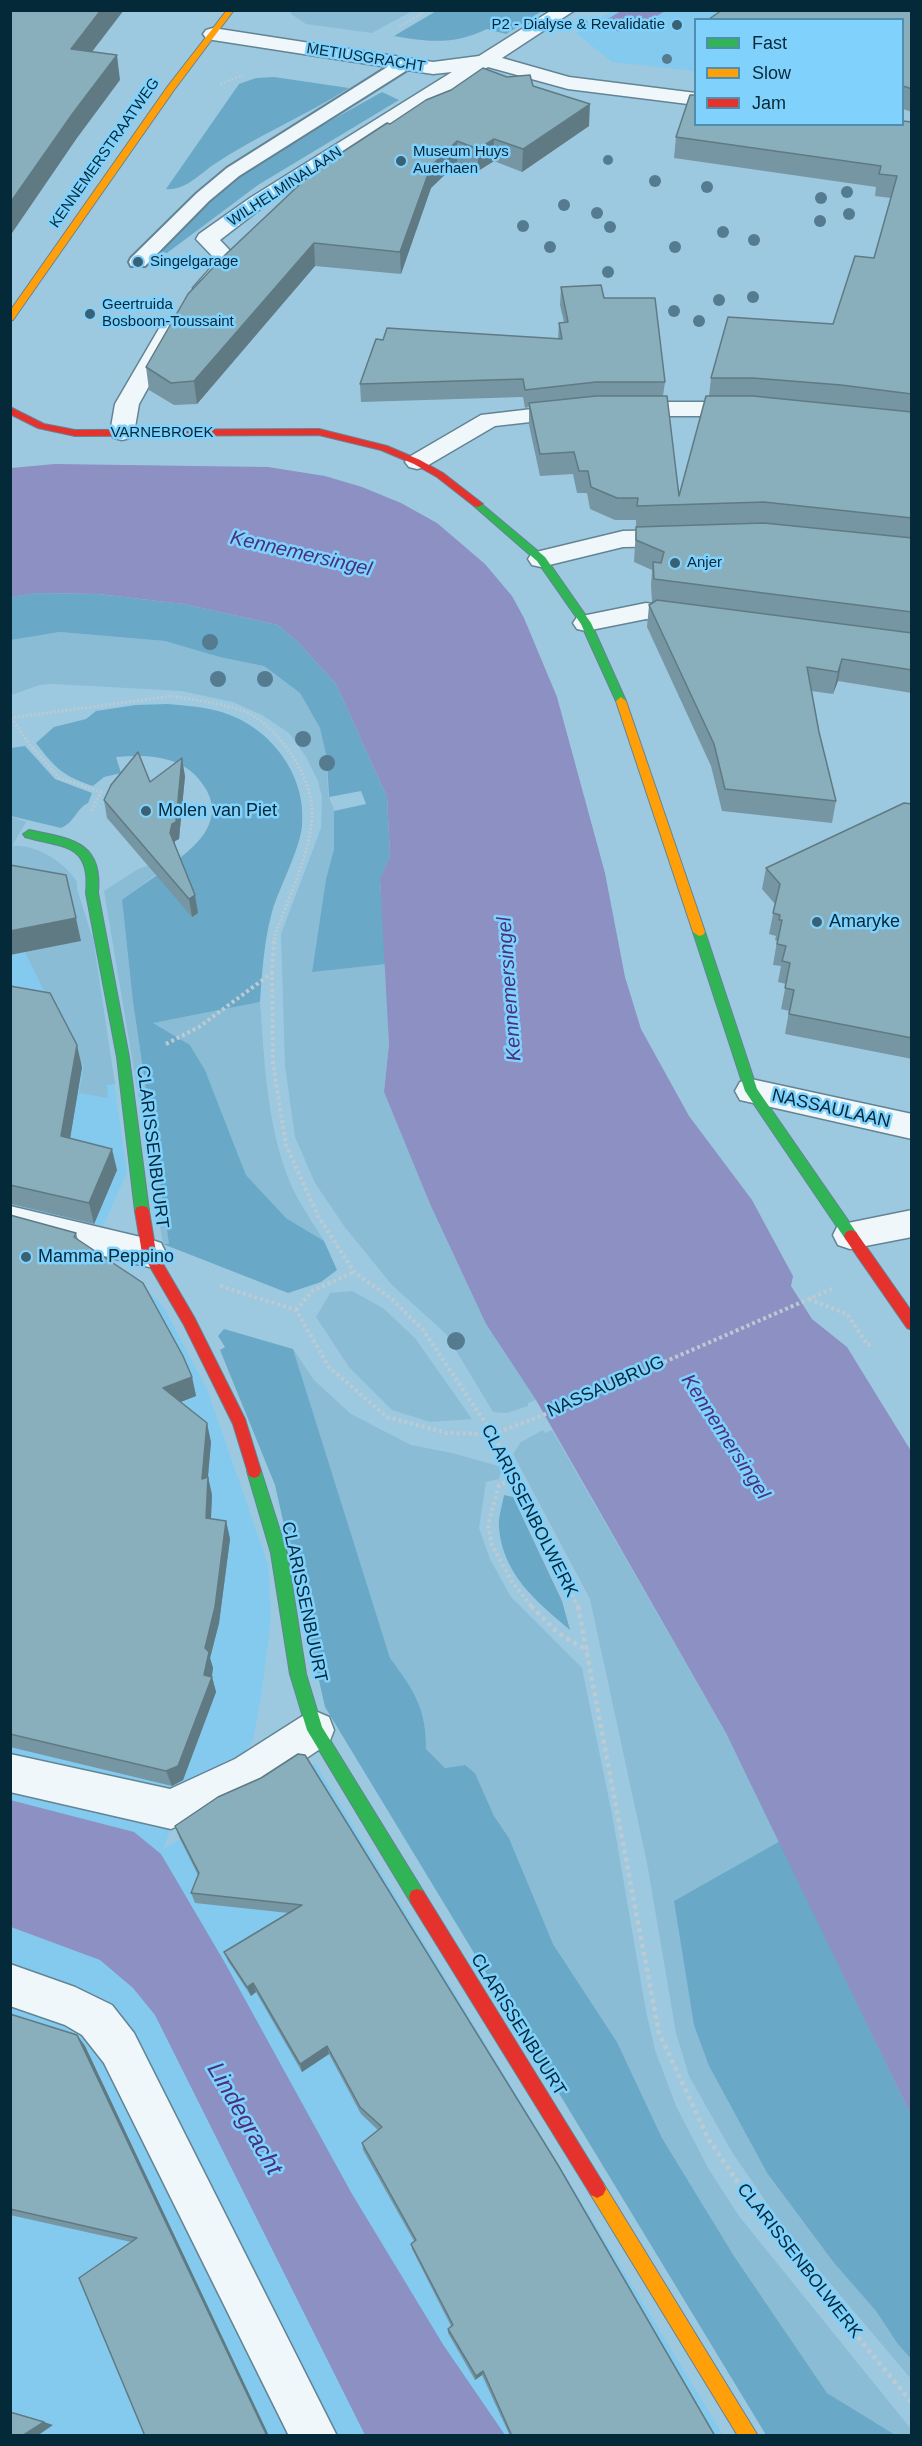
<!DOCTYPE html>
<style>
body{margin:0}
#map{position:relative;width:922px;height:2446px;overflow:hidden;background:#9dc9e0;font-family:Helvetica,sans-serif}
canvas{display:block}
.frame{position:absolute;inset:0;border:12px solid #042939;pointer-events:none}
.legend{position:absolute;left:694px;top:18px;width:210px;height:108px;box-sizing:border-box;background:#80d2fd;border:2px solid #4e8eaf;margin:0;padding:8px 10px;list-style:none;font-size:18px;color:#042939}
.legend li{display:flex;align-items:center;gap:12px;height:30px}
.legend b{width:30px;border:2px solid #4e8eaf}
</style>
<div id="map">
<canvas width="922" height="2446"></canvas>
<div class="frame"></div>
<ul class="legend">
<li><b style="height:8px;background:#30b455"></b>Fast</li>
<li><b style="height:8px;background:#ff9f0a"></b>Slow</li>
<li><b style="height:8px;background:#e5322d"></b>Jam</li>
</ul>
</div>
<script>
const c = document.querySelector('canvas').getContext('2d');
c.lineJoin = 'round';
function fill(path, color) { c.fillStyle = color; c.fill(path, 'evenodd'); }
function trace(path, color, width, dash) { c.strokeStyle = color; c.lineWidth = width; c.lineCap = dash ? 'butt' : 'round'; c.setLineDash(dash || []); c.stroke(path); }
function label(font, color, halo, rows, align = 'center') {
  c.font = font + ' Helvetica,sans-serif'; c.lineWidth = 5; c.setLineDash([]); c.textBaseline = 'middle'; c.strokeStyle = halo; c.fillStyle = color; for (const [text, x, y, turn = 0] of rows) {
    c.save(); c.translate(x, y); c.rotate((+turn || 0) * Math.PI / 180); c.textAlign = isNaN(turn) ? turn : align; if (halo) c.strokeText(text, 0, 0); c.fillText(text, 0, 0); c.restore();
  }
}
const built = new Path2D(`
 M612,11H911L902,20H696L695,71L612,62L576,33Z
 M10,844L33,899L93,935L127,1172L105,1222L86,1249L134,1275L164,1308L207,1389L268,1564L271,1618L262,1691L253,1741L236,1765L188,1784L163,1849L315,1763L723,2435H11Z`);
const green = new Path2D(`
 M291,11V10L412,11L372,33L306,24L291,14Z
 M60,632L165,641L264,666L300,693L320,728L327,759L328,795L335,812L334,849L326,879L312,971L386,964L389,1044L384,1092L430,1204L486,1324L536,1400L528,1403V1406L507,1413L493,1412L446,1334L391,1284L344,1226L315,1183L295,1137L285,1066L281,934L321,828L322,797L318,781L306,757L289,733L262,715L233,702L181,691L53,684L40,685L11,695V640Z
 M10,816L26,822L12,846C37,844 64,862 77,882V889L93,939L115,1084L107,1085L108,1098L79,1093L84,1064L63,1060L56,1015L17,936L11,874Z
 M183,854L122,900L133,1002L169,1244H163L104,891L138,869Z
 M260,1002C265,1066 267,1139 297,1197C305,1212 315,1226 324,1241L286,1218L246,1175L205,1070L190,1045L152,1023Z
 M352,1291L383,1308L415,1338L472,1419L430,1422L392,1410L349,1367L316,1317L330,1293Z
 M293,1349L314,1380L351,1414L411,1445L452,1453L502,1467L499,1479L486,1482L479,1528L490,1559L511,1597L582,1668L612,1814L646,2011L655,2050L676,2106L708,2168L739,2216L911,2429V2435H893L827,2393L734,2256L662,2138L617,2042L553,1944L509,1838L494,1816L475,1773L465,1765L445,1768L426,1749C426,1708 414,1690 390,1658Z
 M543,1430L545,1433L552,1430L726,1733L780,1841L674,1901L709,2066L767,2173L834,2263L876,2311L897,2343L911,2359V2379L786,2231L732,2152L689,2076L676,2033L647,1863L590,1599L513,1454L521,1442Z`);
const forest = new Path2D(`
 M438,10H542V11L506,34L487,29C454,45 429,42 394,36Z
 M274,77L349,88C305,116 256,136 213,165C199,175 184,191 166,189L239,84L256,78Z
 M382,92L399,100L258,185L167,253L160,251L221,188L260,160Z
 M37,593L98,594L184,604L278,625L298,642L336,684L387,797L390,856L380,881L386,964L312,972L326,879L334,849V811L366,804L361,791L329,797L327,759L320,728L300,693L264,666L220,657L165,641L60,632L11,640L10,597Z
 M168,704C189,706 210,707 230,715C274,732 307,778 302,826C300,849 279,888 272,912C264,941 262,973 260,1002L153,1023L190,1045L205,1070L246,1175L286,1218L324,1241L337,1270L321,1282L288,1293L163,1244H169L133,1002L122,900C144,883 188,857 204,834C213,820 215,806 207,791C188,756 152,754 116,757L121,773L104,777L93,786C63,776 55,768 36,743L54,727L86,719L96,711L136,705Z
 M25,746L55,779L92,793L88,803C76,809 75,822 61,828L11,816V748Z
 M224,1329L293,1349L390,1658C414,1690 426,1708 426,1749L445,1768L465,1765L475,1773L494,1816L509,1838L553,1944L617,2042L662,2138L734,2256L827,2393L895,2435H766L325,1707L275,1485L220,1350L225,1347L218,1336Z
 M504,1495L513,1497L562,1601L570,1630C537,1602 503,1575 499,1528C498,1518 502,1506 504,1495Z
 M780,1841L911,2115V2359L897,2343L876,2311L834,2263L767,2173L709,2066L694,2025L674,1901Z`);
const water = new Path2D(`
 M621,11V10L665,11C645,23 627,39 603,27L601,23Z
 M55,464L268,467L325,476L362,487L401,503L437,523L485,564L512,596L524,618L557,697L605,873L625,977L641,1029L689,1116L752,1200L793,1276L791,1286L812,1319L847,1347L911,1451V2115L726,1733L536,1400L486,1324L430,1204L384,1092L389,1044L380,880L390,856L387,797L336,684L298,642L278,625L184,604L98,594L37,593L11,597V468Z
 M10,1800L134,1832L161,1854L225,1963L352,2194L444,2346L505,2435H365L155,2015L133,1988L100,1960L11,1927Z`);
const pathFar3 = new Path2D(`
 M399,27L427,10
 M220,84L243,75`);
const pathFar2 = new Path2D(`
 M10,718L172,696C190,699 238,706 252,715C283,734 314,779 312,817C309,857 288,898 275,935L274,943
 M11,718L30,745L59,778L101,792L91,812`);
const pathFar1 = new Path2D(`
 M274,941L272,972L273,1064L286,1145L318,1216L354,1272L392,1299L423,1330L493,1434L578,1607
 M166,1044L199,1027L272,973
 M220,1286L296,1310L329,1367L387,1417L447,1433L493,1434L536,1418L834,1288
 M809,1299L847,1314L868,1345L873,1343
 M296,1310L312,1291L354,1272
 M516,1478L499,1485L488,1525L492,1545L512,1582L532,1607`);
const path = new Path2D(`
 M531,1606L558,1633L588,1651
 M578,1606L659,2033L709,2140L771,2231L912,2403`);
const lane = new Path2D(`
 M406,58L414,63L412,67L239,176L209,201L145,266H131L129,262L131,258L197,193L227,168L400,59Z`);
const street = new Path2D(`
 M552,10H575L502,58L569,77L696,93V105L568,89L488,67L264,206L220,240L240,261L212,293L204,295L196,293L193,288L217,261L196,239L199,234L250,198L452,72L433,74L213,40L206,38L203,34L206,30L213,28L433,62L479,56Z
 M168,325L176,327L179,332L139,404L134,433L130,438L122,440L114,438L110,433L115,404L157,332L160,327Z
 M623,402H749L757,404L761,409L757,414L749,416H623L615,414L611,409L615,404Z
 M575,404L583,406L587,411L583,416L495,426L425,467L417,469L409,467L405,462L409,457L481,415Z
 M680,530L689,533L692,538L689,543L680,546L623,547L541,567L532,565L528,559L532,553L623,531Z
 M646,603L703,612L707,618L703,624L694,626L646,619L586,631L577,629L573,623L577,617Z
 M751,1079L912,1114V1139L740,1100L735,1091L740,1082Z
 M10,1206L149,1239L161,1243L166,1253L161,1263L149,1267L10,1233Z
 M912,1210V1237L850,1249L838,1245L833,1235L838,1225Z
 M315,1711L329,1717L334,1730L329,1743L263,1787L171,1829L10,1792V1754L170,1789L235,1759L301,1717Z
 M10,1964L75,1987L112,2005L134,2033L337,2436H289L104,2063L82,2035L65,2025L10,2006Z`);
const fast = new Path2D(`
 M478,501L545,557L591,623L626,701L625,704L621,705L616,701L581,624L537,561L474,506V502Z
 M29,830C71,839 103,841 98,893L129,1057L149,1211L147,1215H137L135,1211L117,1057L86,893C91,843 63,848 25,837L23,834Z
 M699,928L705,932L757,1089L856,1232L858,1236L856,1240H846L745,1091L693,932Z
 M254,1464L259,1466L261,1471L287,1553L306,1674L322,1727L423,1891L425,1897L423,1903L417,1905L411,1903L307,1730L290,1674L271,1553L247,1471L249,1466Z`);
const slow = new Path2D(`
 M227,10H234L174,90L13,320L10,321V311L168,86Z
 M621,697L626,701L705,932L703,935L699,936L693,932L616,701Z
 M597,2180L603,2183L758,2436H738L591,2195L588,2189L591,2183Z`);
const jam = new Path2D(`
 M10,407L44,424L75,430L319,429L387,446L420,460L443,473L483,504L478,507L474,506L437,477L414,464L381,450L319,435L75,436L38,428L10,414Z
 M142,1206L147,1207L149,1211L156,1252L194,1317L245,1419L261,1471L259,1476L254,1478L249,1476L233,1424L184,1325L142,1253L135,1211L137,1207Z
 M851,1230L856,1232L912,1312V1330L907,1328L846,1240L844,1236L846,1232Z
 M417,1889L423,1891L603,2183L606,2189L603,2195L597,2198L591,2195L411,1903L409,1897L411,1891Z`);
const trees = [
 [583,24,5],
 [667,59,5],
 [608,160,5],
 [655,181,6],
 [707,187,6],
 [847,192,6],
 [821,198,6],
 [564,205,6],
 [597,213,6],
 [849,214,6],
 [820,221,6],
 [523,226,6],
 [610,227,6],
 [723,232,6],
 [754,240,6],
 [550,247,6],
 [675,247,6],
 [608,272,6],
 [753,297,6],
 [719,300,6],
 [674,311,6],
 [699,321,6],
 [210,642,8],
 [218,679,8],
 [265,679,8],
 [303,739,8],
 [327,763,8],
 [456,1341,9]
];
const wall = new Path2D(`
 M912,10V112L903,109V20H709Z
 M533,86L589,126L522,172L494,161L478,171L457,163L431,188L401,274L315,266L197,404L174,405L149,390L146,367L390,124Z
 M912,122V693L838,681L833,694L811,691L819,732L836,801L832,823L722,811L711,766L647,627L649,605L654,602H652L651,585L652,570L634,562L636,528V520H615L590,509L587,493H577L573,474L540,476L529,425V407L525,408L523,397L361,402L360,384L558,339L559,323L564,322L560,305L561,287L604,298L665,382L663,396L679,496L709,396L711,378L833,324L874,258L891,198L875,196L876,187L674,158L676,137Z
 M185,776L179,839L175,841V844L198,913L192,917L107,818L104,800L150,782Z
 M912,804V1059L785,1034L789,1011L781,1009L786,984L778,982L781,966L773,965L777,941L775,940L776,936L769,934L775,904L762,889L766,868Z
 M10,986L82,1067L70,1138L117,1170L94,1224L11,1204Z
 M10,1215L76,1233L78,1240L192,1377L196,1396L180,1402L211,1442L208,1477L212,1495L211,1519L226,1521L230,1539L219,1623L210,1658L213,1668L212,1677L216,1692L183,1780L172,1786L10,1747Z
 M218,1797L715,2436H510L482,2375L475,2380L448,2333V2329L451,2326L412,2249L411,2244L414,2241L363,2150L362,2143L378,2130L361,2114L329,2054L302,2072L256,1992L251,1996L228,1961L224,1952L289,1913L195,1903L191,1893L198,1875L179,1837L175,1826Z
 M10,2014L77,2035L85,2046L269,2436L131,2242L10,2215Z`);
const shadedWall = new Path2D(`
 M101,10H124L75,74L71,49Z
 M117,55L120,80L77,138L10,236V203L73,113Z
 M590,104L589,126L522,172L523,149Z
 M494,139V161L478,171V149Z
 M457,141V163L431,188L401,274L400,252L431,166Z
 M314,243L315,266L197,404L194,381Z
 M842,659L838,681L833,694L838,672Z
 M182,758L185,776L179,839L175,841L173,850L170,833Z
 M195,895L198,913L192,917L189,899Z
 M76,918L81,941L10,955V931Z
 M77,1045L82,1067L67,1157L61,1136Z
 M112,1149L117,1170L94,1224L89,1203Z
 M192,1377L196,1396L168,1407L163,1388Z
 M207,1423L211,1442L206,1497L202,1479Z
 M208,1477L212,1495L210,1536L206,1518Z
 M226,1521L230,1539L219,1623L210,1658L213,1668L211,1679L212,1677L216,1692L183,1780L172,1786L166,1771L204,1675L205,1648Z
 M253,1983L256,1992L251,1996L247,1987Z
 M77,2035L85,2046L269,2436H267Z
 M327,2046L329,2054L302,2072L300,2064Z
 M483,2371L482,2375L475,2380L476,2376Z
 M44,2422L53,2425L37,2436H22Z`);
const building = new Path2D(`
 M10,10H101L71,49L117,55L73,113L10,203Z
 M722,10H912V89L903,86V20L709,19Z
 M483,68L507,77L530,75L533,86L590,104L523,149L494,139L478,149L457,141L431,166L400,252L314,243L194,381L171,383L146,367L188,294L225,255L315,170L387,123L390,124L426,100L451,90Z
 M690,95H696V124H903V121L912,122V394L841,385L753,378H711L728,317L833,324L855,256L874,258L897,176L879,174L881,166L676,137Z
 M601,285L604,298H655L665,382H596L525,390L523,379L360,384L376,339L383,340L387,328L562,339L559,323L568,322L561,287Z
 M596,396H667L679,496L706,396H753L912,412V518L764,502L637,506L638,498H617L591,487L588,471H579L574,452L540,454L529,403Z
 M764,523L912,538V612L654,579L653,562L661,563L664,552L636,540V527Z
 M657,600L912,633V670L842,659L838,672L807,667L819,732L836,801L725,789L714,744L649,605Z
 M138,752L150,782L182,758L176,822L172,824L170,833L195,895L189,899L104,800L111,785Z
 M904,803L912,804V1038L789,1014L794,990L785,988L790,963L782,961L786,946L777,944L782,920H779L780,915L773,913L780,884L766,868Z
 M10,865L66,875L76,918L10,931Z
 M10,986L50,993L77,1045L61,1136L112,1149L89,1203L10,1185Z
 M10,1215L76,1233L74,1237L143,1283L183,1356L192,1377L163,1388L207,1423L202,1479L208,1477L206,1518L226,1521L215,1607L205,1648L209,1652L204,1675L212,1677L178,1766L166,1771L10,1734Z
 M298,1754L305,1755L558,2165L715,2436H512L483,2371L476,2376L448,2329L453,2325L411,2244L416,2240L362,2143L382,2127L360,2107L327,2046L300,2064L253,1983L247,1987L224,1952L302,1905L191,1893L199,1873L175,1826L218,1797L261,1778Z
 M10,2014L77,2035L267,2436H145L79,2278L137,2238L10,2209Z
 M10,2412L44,2422L22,2436H10Z`);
const markers = [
 [677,25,6,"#3a6173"],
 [401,161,6,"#3a6173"],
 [138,262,6,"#3a6173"],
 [90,314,6,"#3a6173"],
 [675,563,6,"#3a6173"],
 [146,811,6,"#3a6173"],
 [817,922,6,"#3a6173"],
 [26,1257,6,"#3a6173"]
];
const farPoinames = [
 ["P2 - Dialyse & Revalidatie",665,25,"right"],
 ["Museum Huys",413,152],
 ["Auerhaen",413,169],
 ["Singelgarage",150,262],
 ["Geertruida",102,305],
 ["Bosboom-Toussaint",102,322],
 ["Anjer",687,563]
];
const farStreetnames = [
 ["METIUSGRACHT",366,58,9],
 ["KENNEMERSTRAATWEG",105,153,-55],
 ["WILHELMINALAAN",285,187,-33],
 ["VARNEBROEK",162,433]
];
const poiNames = [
 ["Molen van Piet",158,811],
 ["Amaryke",829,922],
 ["Mamma Peppino",38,1257]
];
const streetNames = [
 ["NASSAULAAN",831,1109,13],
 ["CLARISSENBUURT",152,1147,83],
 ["NASSAUBRUG",606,1387,-24],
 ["CLARISSENBOLWERK",529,1511,63],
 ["CLARISSENBUURT",304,1602,78],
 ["CLARISSENBUURT",518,2025,58],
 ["CLARISSENBOLWERK",799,2261,52]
];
const waterNames = [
 ["Kennemersingel",301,554,13],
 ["Kennemersingel",510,989,-94],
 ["Kennemersingel",725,1437,57]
];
const nearWaternames = [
 ["Lindegracht",244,2119,60]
];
fill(built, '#83caee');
fill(green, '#8abcd6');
fill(forest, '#69a8c7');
fill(water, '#8c90c3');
trace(lane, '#638494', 4);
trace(street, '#638494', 3);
trace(fast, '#638494', 2);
trace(slow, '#638494', 2);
trace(jam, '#638494', 2);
trace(pathFar3, '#bccad2', 2, [2, 2]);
trace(pathFar2, '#bccad2', 3, [2, 2]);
trace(pathFar1, '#bccad2', 4, [3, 3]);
trace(path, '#bccad2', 4.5, [4, 4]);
fill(lane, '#f0f7fa');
fill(street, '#f0f7fa');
fill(fast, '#30b455');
fill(slow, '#ff9f0a');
fill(jam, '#e5322d');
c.fillStyle = '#557b90';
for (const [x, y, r] of trees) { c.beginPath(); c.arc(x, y, r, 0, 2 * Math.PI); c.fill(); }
fill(wall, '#7696a3');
fill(shadedWall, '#607a84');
fill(building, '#89afbd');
trace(building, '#607a84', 1.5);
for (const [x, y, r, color] of markers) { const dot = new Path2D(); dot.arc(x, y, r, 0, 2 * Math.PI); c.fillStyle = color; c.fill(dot); trace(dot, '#80d2fd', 2); }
label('15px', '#042939', '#80d2fd', farPoinames, 'left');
label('15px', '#042939', '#80d2fd', farStreetnames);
label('18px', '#042939', '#80d2fd', poiNames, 'left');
label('18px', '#042939', '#80d2fd', streetNames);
label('italic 20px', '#48327f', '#80d2fd', waterNames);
label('italic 24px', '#48327f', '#80d2fd', nearWaternames);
</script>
